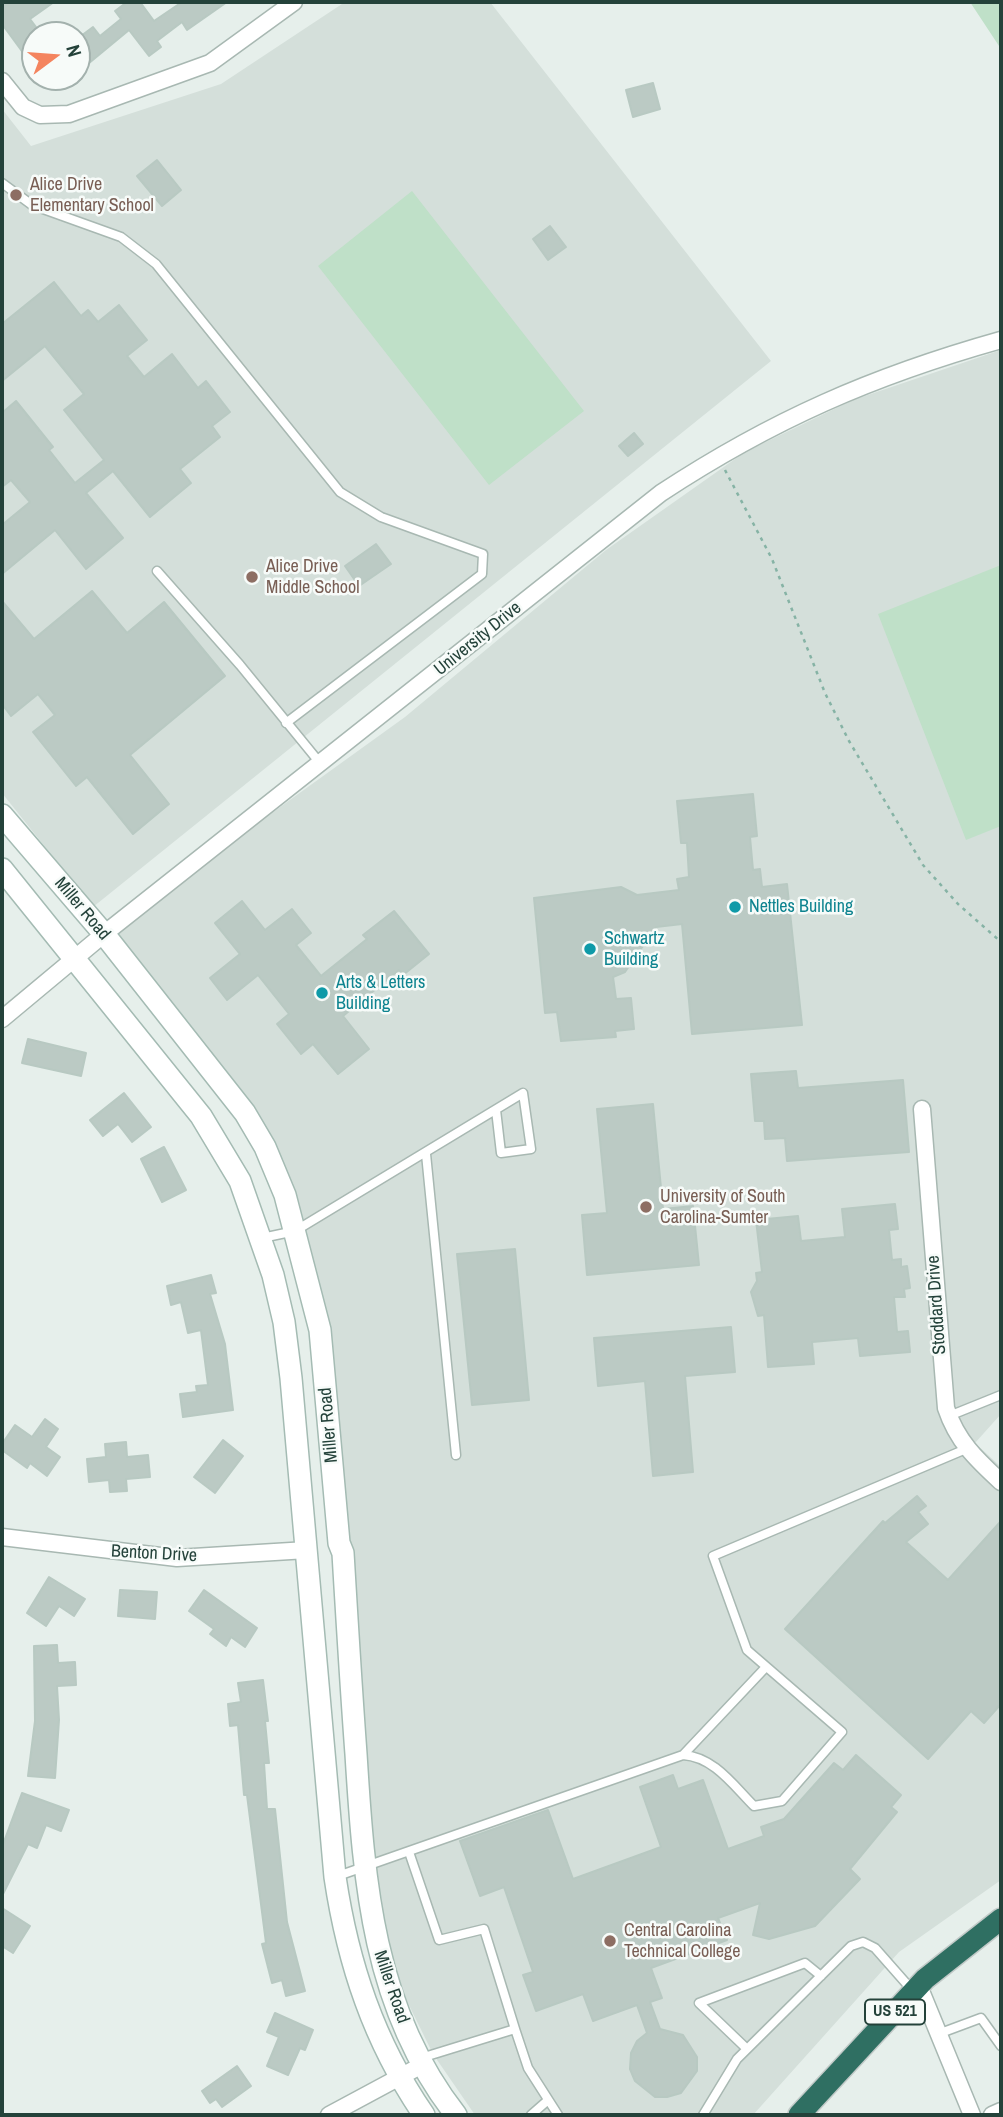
<!DOCTYPE html>
<style>
body{margin:0}
#map{position:relative;width:1003px;height:2117px;overflow:hidden;background:#e6efeb;font-family:"Archivo Narrow",sans-serif}
canvas{display:block}
.frame{position:absolute;inset:0;border:4px solid #24423a;pointer-events:none}
.north{position:absolute;left:21px;top:21px;width:70px;height:70px;box-sizing:border-box;background:#f7fbf9;border:2px solid #a3b1ad;border-radius:50%;rotate:74deg;font-size:19px;font-weight:700;line-height:28px;text-align:center;color:#24423a}
.north::after{content:'';display:block;margin:auto;width:24px;height:32px;background:#f4845f;clip-path:polygon(50% 0,100% 100%,50% 72%,0 100%)}
</style>
<div id="map">
<canvas width="1003" height="2117"></canvas>
<div class="frame"></div>
<div class="north">N</div>
</div>
<script>
const c = document.querySelector('canvas').getContext('2d');
c.lineJoin = 'round';
function fill(path, color) { c.fillStyle = color; c.fill(path, 'evenodd'); }
function trace(path, color, width, dash) { c.strokeStyle = color; c.lineWidth = width; c.lineCap = dash ? 'butt' : 'round'; c.setLineDash(dash || []); c.stroke(path); }
function label(font, color, halo, rows, align = 'center') {
  c.font = font + ' "Archivo Narrow",sans-serif'; c.lineWidth = 5; c.setLineDash([]); c.textBaseline = 'middle'; c.strokeStyle = halo; c.fillStyle = color; for (const [text, x, y, turn = 0] of rows) {
    c.save(); c.translate(x, y); c.rotate((+turn || 0) * Math.PI / 180); c.textAlign = isNaN(turn) ? turn : align; if (halo) c.strokeText(text, 0, 0); c.fillText(text, 0, 0); c.restore();
  }
}
const built = new Path2D(`
 M345,2H490L771,361L93,907L2,793V109L31,146L221,84Z
 M1001,350V1414L975,1443L1001,1467V1880L899,1952L753,2115H475L433,2054L407,2001L386,1940L373,1865L325,1352L283,1180L104,934L405,717L606,550L745,452L853,400Z`);
const green = new Path2D(`
 M970,2H1001V49Z
 M412,191L584,411L489,485L318,266Z
 M1001,565V826L966,840L878,614Z`);
const building = new Path2D(`
 M2,2H54L30,19L42,35H35V46L24,54L2,24Z
 M127,2H140L154,21L182,2H227L187,30L182,22L157,41L161,47L149,56L129,30L77,73V39L93,27L100,36L121,19L115,11Z
 M653,83L660,109L633,117L626,90Z
 M157,160L181,190L162,206L137,176Z
 M550,226L566,247L548,260L533,239Z
 M54,282L81,316L88,310L98,322L119,305L147,340L127,356L144,377L172,354L198,388L206,381L230,412L212,426L220,437L180,469L191,483L150,517L113,471L86,493L123,538L86,569L55,530L2,574V525L30,502L11,480L2,487V413L16,401L53,447L49,450L75,483L104,460L64,410L84,394L45,346L2,381V324Z
 M634,433L643,444L628,456L619,446Z
 M376,544L391,564L359,586L345,566Z
 M92,591L127,633L164,602L225,676L130,755L169,804L133,834L87,777L76,786L33,732L55,715L38,694L11,716L2,704V601L34,639Z
 M753,794L757,836L750,837L753,870L760,869L762,887L787,884L802,1025L692,1034L682,924L656,927L625,972L613,977L616,999L631,998L634,1029L615,1031L616,1037L561,1041L557,1012L545,1013L534,898L621,887L637,895L679,890L677,879L689,877L687,843H681L677,801Z
 M242,901L265,930L292,909L311,933L296,945L321,976L367,939L363,935L394,911L429,954L403,975L399,970L343,1016L369,1049L338,1074L313,1044L301,1054L277,1024L289,1014L258,975L227,1000L210,978L240,954L215,923Z
 M28,1039L86,1053L81,1076L22,1063Z
 M796,1071L798,1088L903,1080L909,1152L787,1161L785,1138L765,1139L764,1121H755L751,1074Z
 M124,1093L151,1127L132,1142L118,1124L103,1136L90,1120Z
 M653,1104L663,1209L693,1206L699,1265L587,1275L582,1215L607,1213L597,1109Z
 M164,1147L186,1190L162,1202L141,1159Z
 M895,1204L898,1229L889,1230L892,1260L901,1259V1267L907,1266L910,1288L904,1289L905,1297H894L897,1332L908,1331L910,1352L860,1356L858,1338L812,1342L814,1364L768,1367L764,1315L758,1316L751,1292L757,1281L756,1273L762,1272L756,1220L798,1216L801,1241L845,1237L842,1209Z
 M515,1249L529,1400L472,1405L457,1254Z
 M211,1275L216,1293L210,1294L225,1344L233,1410L183,1417L180,1394L197,1392L196,1386L208,1385L201,1330L188,1333L181,1302L171,1305L167,1286Z
 M731,1327L735,1372L685,1376L693,1472L653,1476L645,1381L598,1386L594,1338Z
 M45,1419L58,1429L46,1447L60,1457L47,1476L30,1463L27,1468L2,1450V1444L15,1425L32,1437Z
 M223,1440L243,1456L215,1493L194,1477Z
 M126,1442L127,1457L148,1455L150,1477L126,1479L127,1491L110,1492L109,1480L89,1482L87,1459L106,1457L105,1444Z
 M917,1496L926,1506L918,1512L928,1524L906,1542L948,1580L1001,1521V1704L984,1723L971,1711L928,1759L785,1629L883,1521L885,1523Z
 M49,1577L85,1599L74,1616L59,1606L46,1626L27,1613Z
 M120,1590L157,1592L155,1619L118,1616Z
 M204,1590L257,1628L245,1647L231,1637L226,1646L210,1634L214,1629L189,1611Z
 M57,1645L58,1663L75,1662L76,1685L57,1686L59,1720L55,1778L28,1776L35,1721L34,1646Z
 M263,1680L268,1721H265L269,1763H264L267,1809H275L287,1922L305,1991L286,1996L282,1980L272,1983L262,1944L266,1943L247,1795H244L238,1725L230,1726L228,1704L241,1702L238,1683Z
 M856,1755L901,1795L891,1807L897,1812L850,1869L860,1879L815,1926L769,1939L753,1935L760,1903L718,1918L727,1940L651,1968L662,1998L650,2002L660,2029L683,2035L697,2057V2071L681,2093L667,2097H655L635,2081L630,2069L631,2053L637,2041L647,2033L637,2005L593,2021L583,1994L536,2011L523,1975L533,1972L504,1887L480,1896L460,1841L548,1810L573,1879L661,1847L640,1787L673,1775L678,1789L703,1780L728,1849L764,1836L761,1827L784,1819L834,1763L843,1770Z
 M22,1793L69,1810L61,1831L46,1825L37,1848L28,1844L2,1896V1847Z
 M2,1908L30,1926L13,1953L2,1946Z
 M275,2013L313,2030L305,2050L300,2048L288,2075L267,2066L279,2037L267,2032Z
 M237,2066L251,2086L222,2107L216,2099L210,2103L202,2091Z`);
const path = new Path2D(`
 M725,470L772,559L825,693L849,741L923,865L958,904L1001,942`);
const lane = new Path2D(`
 M2,183L32,205L121,237L156,264L340,492L381,517L483,554L482,574L286,723
 M157,571L240,665L320,763
 M426,1154L456,1455
 M262,1238L295,1231L523,1093L531,1149L501,1153L496,1110
 M949,1416L1001,1395
 M683,1755L766,1667
 M409,1852L439,1940L484,1929L515,2029
 M335,1877L683,1755C714,1757 733,1785 754,1806L782,1801L842,1732L747,1650L713,1556L966,1449
 M938,2034L981,2018L1001,2046
 M747,2049L699,2003L805,1963L821,1976
 M421,2058L515,2029L528,2068L558,2115
 M531,2115L547,2101
 M703,2115L737,2059L851,1946L863,1942L875,1948L912,1990`);
const street = new Path2D(`
 M2,81L23,107L40,115L69,114L210,63L294,2
 M2,1019L104,934L661,493C772,420 873,376 1001,340
 M922,1109L946,1408C957,1441 976,1459 1001,1482
 M2,1537L177,1558L307,1550
 M919,1986L972,2115
 M329,2115L424,2064
 M992,2115L1001,2111`);
const secondary = new Path2D(`
 M2,815L104,934L245,1113L265,1147L285,1195L320,1330L339,1543L343,1553C347,1620 351,1687 356,1754C364,1883 373,2009 456,2115
 M2,869L201,1116L240,1181L273,1275L284,1322L291,1378L335,1877C348,1964 374,2042 424,2115`);
const highway = new Path2D(`
 M799,2115L925,1979L1001,1919`);
const markers = [
 [16,195,7,"#8d6e63"],
 [252,577,7,"#8d6e63"],
 [735,907,7,"#0f9aa8"],
 [590,949,7,"#0f9aa8"],
 [322,993,7,"#0f9aa8"],
 [646,1207,7,"#8d6e63"],
 [610,1941,7,"#8d6e63"]
];
const shields = [
 [895,2012,60]
];
const shieldNames = [
 ["US 521",895,2012]
];
const educationNames = [
 ["Alice Drive",30,185],
 ["Elementary School",30,206],
 ["Alice Drive",266,567],
 ["Middle School",266,588],
 ["University of South",660,1197],
 ["Carolina-Sumter",660,1218],
 ["Central Carolina",624,1931],
 ["Technical College",624,1952]
];
const streetNames = [
 ["University Drive",478,639,-39],
 ["Miller Road",82,909,50],
 ["Stoddard Drive",937,1305,-94],
 ["Miller Road",329,1425,-95],
 ["Benton Drive",154,1554,3],
 ["Miller Road",391,1987,71]
];
const cultureNames = [
 ["Nettles Building",749,907],
 ["Schwartz",604,939],
 ["Building",604,960],
 ["Arts & Letters",336,983],
 ["Building",336,1004]
];
fill(built, '#d4dfda');
fill(green, '#bfe0c8');
fill(building, '#bbcac4');
trace(building, '#b8c9c2', 2);
trace(lane, '#a8b8b2', 11);
trace(street, '#a8b8b2', 19);
trace(secondary, '#a4bbb3', 24);
trace(highway, '#c2cac8', 24);
trace(path, '#86b3a5', 2.5, [3.5, 5]);
trace(lane, '#fff', 8);
trace(street, '#fff', 16);
trace(secondary, '#fff', 21);
trace(highway, '#2f6f62', 21);
for (const [x, y, r, color] of markers) { const dot = new Path2D(); dot.arc(x, y, r, 0, 2 * Math.PI); c.fillStyle = color; c.fill(dot); trace(dot, '#f7fbf9', 2.5); }
for (const [x, y, w] of shields) { const box = new Path2D(); box.roundRect(x - w / 2, y - 12.5, w, 25, 5); c.fillStyle = '#f7fbf9'; c.fill(box); trace(box, '#24423a', 2); }
label('bold 16px', '#24423a', null, shieldNames);
label('18px', '#785e54', '#f7fbf9', educationNames, 'left');
label('18px', '#24423a', '#f7fbf9', streetNames);
label('18px', '#0d838f', '#f7fbf9', cultureNames, 'left');
</script>
